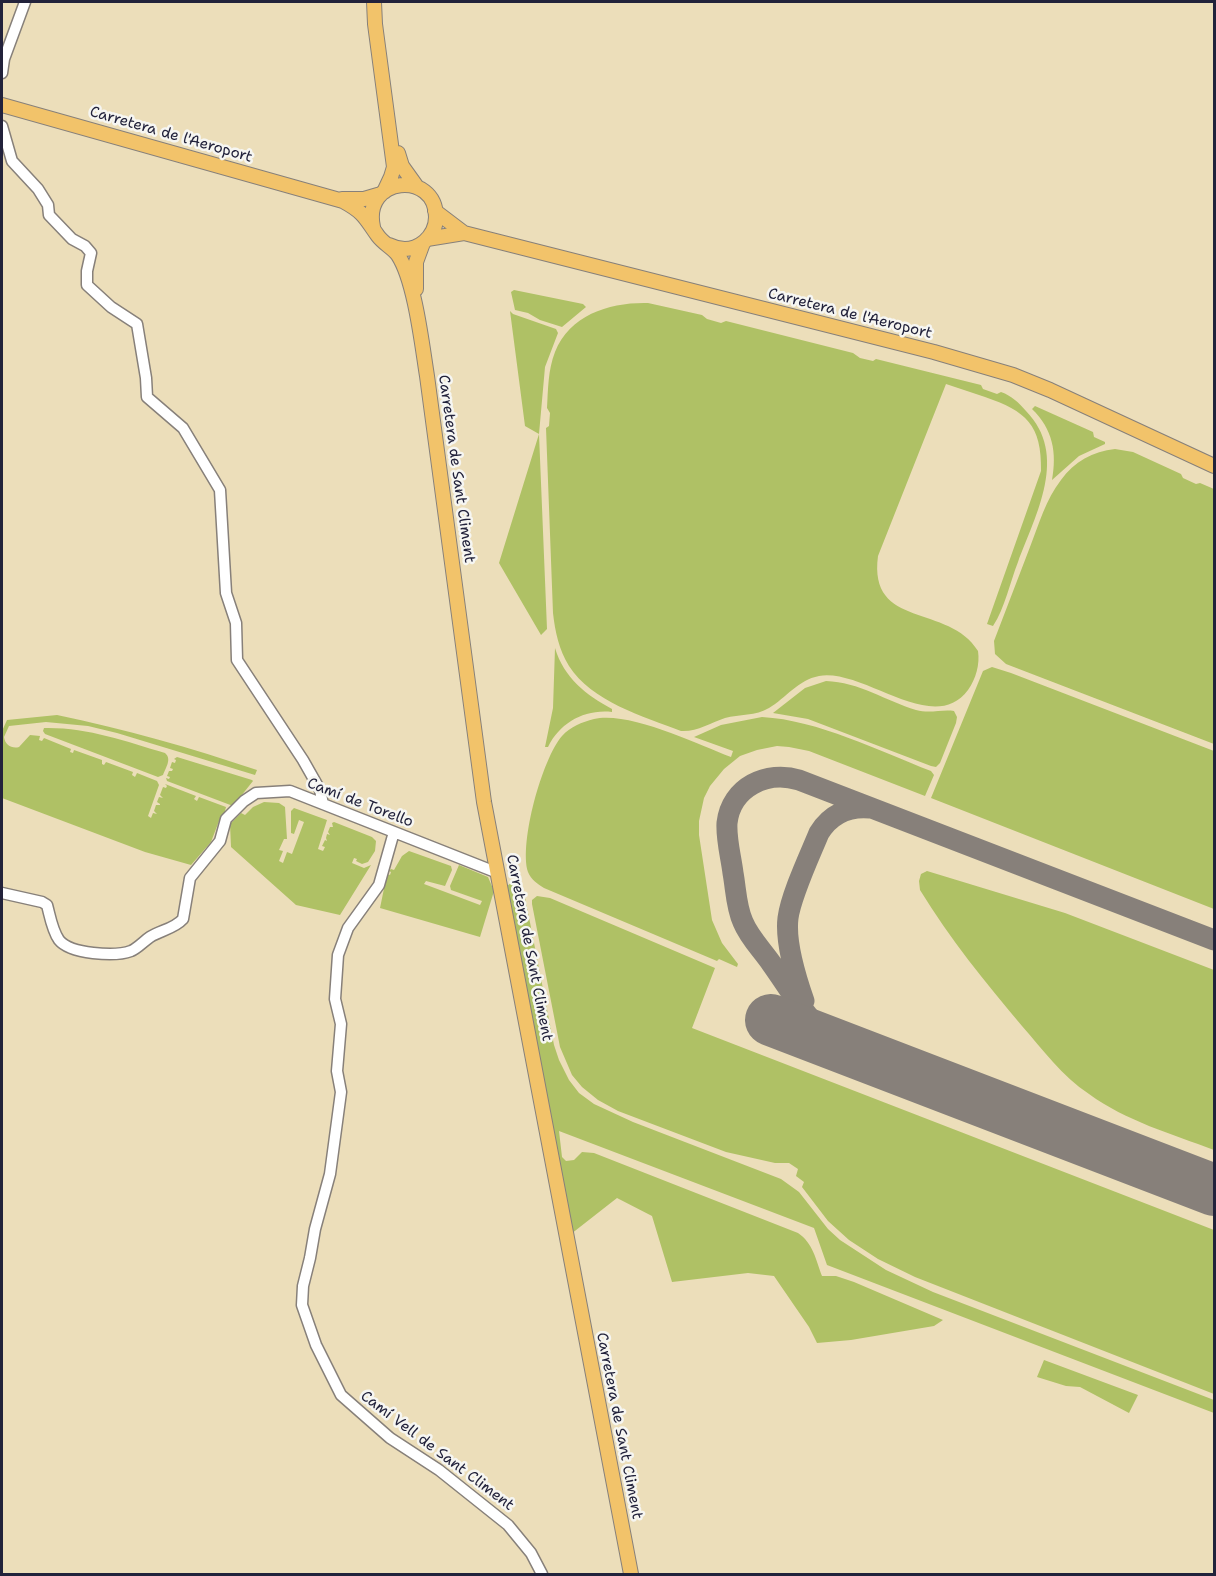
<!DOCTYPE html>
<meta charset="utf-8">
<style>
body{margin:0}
#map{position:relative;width:1216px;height:1576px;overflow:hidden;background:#ecdeba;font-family:"Shantell Sans",sans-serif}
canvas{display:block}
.frame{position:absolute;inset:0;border:3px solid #22223b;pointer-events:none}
</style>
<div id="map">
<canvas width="1216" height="1576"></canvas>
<div class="frame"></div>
</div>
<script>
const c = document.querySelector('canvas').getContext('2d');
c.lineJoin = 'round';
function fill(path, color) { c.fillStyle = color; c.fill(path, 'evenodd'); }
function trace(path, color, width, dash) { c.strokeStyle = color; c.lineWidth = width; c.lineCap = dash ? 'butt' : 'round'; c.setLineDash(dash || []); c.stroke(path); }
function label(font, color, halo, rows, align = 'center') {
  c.font = font + ' "Shantell Sans",sans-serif'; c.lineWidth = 5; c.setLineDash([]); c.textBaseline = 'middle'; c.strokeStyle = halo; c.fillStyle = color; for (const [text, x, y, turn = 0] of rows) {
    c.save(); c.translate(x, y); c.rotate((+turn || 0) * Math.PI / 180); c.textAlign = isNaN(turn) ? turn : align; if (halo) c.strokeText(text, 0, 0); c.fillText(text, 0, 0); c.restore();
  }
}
const green = new Path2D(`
 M514,290L583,304L586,307L562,327L540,320L528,313L515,310L511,292Z
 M648,303L702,315L707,319L721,323L726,321L853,353L860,358L873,361L876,359L981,385L983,389L997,394L1001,392C1012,396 1018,402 1026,411C1069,455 1036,514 1018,562C1010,582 1005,608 993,626L987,624L1041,471C1042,425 1026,411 985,397C972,393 959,388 946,384L878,556C868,630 949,603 978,651C980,664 976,679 968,690C933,737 864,668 819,676C798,680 786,698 769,708C756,716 739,714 725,718C710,723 697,732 681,731C644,717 591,701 569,666C559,650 555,631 553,613L546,428L549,426L550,413L547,408C548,389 548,370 555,352C570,314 611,302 648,303Z
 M510,311L513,314L556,329L558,333L545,367L539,434L547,629L541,635L499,563L539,434L525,426Z
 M1035,406L1093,432L1094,437L1105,442V444L1079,456L1052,480C1057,453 1053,429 1032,409Z
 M1115,449L1133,452L1181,474L1183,478L1196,484L1200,483L1214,489V744L1006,664L995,654L994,641C1006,610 1018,578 1030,547C1039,524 1046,499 1061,480C1074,462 1093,451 1115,449Z
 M555,648C564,678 586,695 612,709V712C584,709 560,723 548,747H545L553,708Z
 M992,667L1011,673L1214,751V909L931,798L983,671Z
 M826,681C859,682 886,701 916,710C930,714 942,709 954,711L957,717L956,723L940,763L936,767L931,766L808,719L773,713L805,688Z
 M57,715C125,729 191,748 257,770L255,775L117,733L88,726L46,722L9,726L4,737C5,745 12,749 19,747L30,735L40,736L39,740L42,741L44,738L71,749L70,752L73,753L74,750L102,760V764L104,765L106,762L133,772L132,775L135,777L137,773L157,781L159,785L148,816L151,818L153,813L157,814L154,811L156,805H160V804L157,802L159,797L163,798L160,795L163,787L166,788L167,786L165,784L196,796L194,799L197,801L199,797L226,807L225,811L227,812L219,821L211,842L191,865L145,852L2,798V731L7,720Z
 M762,717C818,720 879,751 931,771L934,775L925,796L809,751L789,747L777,746L757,750L740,756L724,769L710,786L704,798L699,821V835L712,920L722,943L738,964L737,967L719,959L717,961L544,888C538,884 531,880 528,872C519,843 542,759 562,736C570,727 582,722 594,719C629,711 697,744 731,757L733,751L694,737L721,725Z
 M44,728C86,727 125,741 165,753C172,759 166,767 163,775L158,777L45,734L43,731Z
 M177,757L252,780L253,781L233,806L167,781L166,778L169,779L170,777L167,776L169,771H172L173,769L170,768L172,762L175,763L176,760L174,759Z
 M264,802L279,803L285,807L287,839H284L279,850L283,851L279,861L283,863L287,852L292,854L304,822L299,820L294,834L291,833V811L294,808L327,820L318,849L323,851L325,847L322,846L325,840L327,841L326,838L327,834L330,835L328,832L330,827H333L332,823L334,822L372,837L376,841L375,851L368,862L362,864L356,861L357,859L354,858L352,863L364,868L371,865L340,915L296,905L231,847L230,824L241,813L245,815L253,807Z
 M409,851L451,866L452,870L445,886L426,881L424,884L480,905L482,901L451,890L450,886L459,865L488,877L494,891L480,937L380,908L387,874L390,875L391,872L389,871L391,869L394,870L402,856Z
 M927,871L1065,913L1214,970V1150C1172,1134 1126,1121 1089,1094C1062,1076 1043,1050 1022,1026C985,982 950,939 920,890L919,881L921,874Z
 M512,882L521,890L525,897L554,1045L559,1060L569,1080L579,1093L594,1104L633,1122L781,1179L799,1192L828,1229L840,1240L886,1270L933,1292L1214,1400V1413L827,1265L814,1228L559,1131L562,1157L566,1161L574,1160L582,1152L594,1153L798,1233C813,1243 816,1260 822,1276H836L854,1282L943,1320L934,1326L851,1340L817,1343L809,1327L774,1276L748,1273L672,1282L652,1216L617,1198L571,1234L506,887Z
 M537,896L550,898L715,968L692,1028L1214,1230V1394L915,1277L878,1259L849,1240L828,1221L802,1187L804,1182L796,1176L798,1169L789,1163H775L726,1152L618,1111L598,1100L582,1087L572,1075L560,1047L532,904V900Z
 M1044,1360L1138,1395L1129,1413L1080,1387L1066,1386L1037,1377Z`);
const taxiway = new Path2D(`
 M804,1001C796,978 785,942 788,918C791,895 810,855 819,833C830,815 848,806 870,808
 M841,1047C811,1028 792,992 771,963C762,950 749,937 743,922C736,907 736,889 733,873C731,857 726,839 727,823C731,787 767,770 799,780L1214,940`);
const runway = new Path2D(`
 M771,1020L1214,1190`);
const minor = new Path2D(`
 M2,73L4,59L25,2
 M2,126L12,161L38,189L48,205L49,215L72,239L85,246L91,253L87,271V285L111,307L137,324L146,378L147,397L183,428L220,490L226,593L236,623L237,660L303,760L320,790L323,804
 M394,832L379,885L348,928L338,955L335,999L341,1024L337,1071L341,1092L330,1174L315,1229L310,1258L303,1286L302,1305L316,1345L341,1395L390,1438L439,1470L508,1525L531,1553L542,1574
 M2,893L42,902L47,905C50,916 52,930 59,940C70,954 115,957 131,951C138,948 144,941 150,937C161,930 174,929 183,919L190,878L220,841L226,819L244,801L256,793L290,791L498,873`);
const major = new Path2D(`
 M374,2L375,24L394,167L391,177L384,192
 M2,105L343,201C365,213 365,218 378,236C384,244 393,248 398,255C415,281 422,345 427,376L484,802L631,1574
 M398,153L402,166L417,187
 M342,199H364L381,194
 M435,211L464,233L934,352L1013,375L1050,390L1214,466
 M373,227C362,176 436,170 436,217C436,227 431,236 424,242C414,250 401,251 389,245
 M427,239L464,233
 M416,289V262L423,243`);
const streetNames = [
 ["Carretera de l'Aeroport",171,135,16],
 ["Carretera de l'Aeroport",850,314,14],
 ["Carretera de Sant Climent",456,469,82],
 ["Camí de Torello",360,803,21],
 ["Carretera de Sant Climent",529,948,79],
 ["Carretera de Sant Climent",619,1426,79],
 ["Camí Vell de Sant Climent",437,1451,37]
];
fill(green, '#afc165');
trace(taxiway, '#87807a', 21);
trace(runway, '#87807a', 52);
trace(minor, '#87807a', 13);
trace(major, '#87807a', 16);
trace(minor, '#fff', 10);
trace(major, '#f2c36a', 14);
label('15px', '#22223b', '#f6f6f2', streetNames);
</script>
